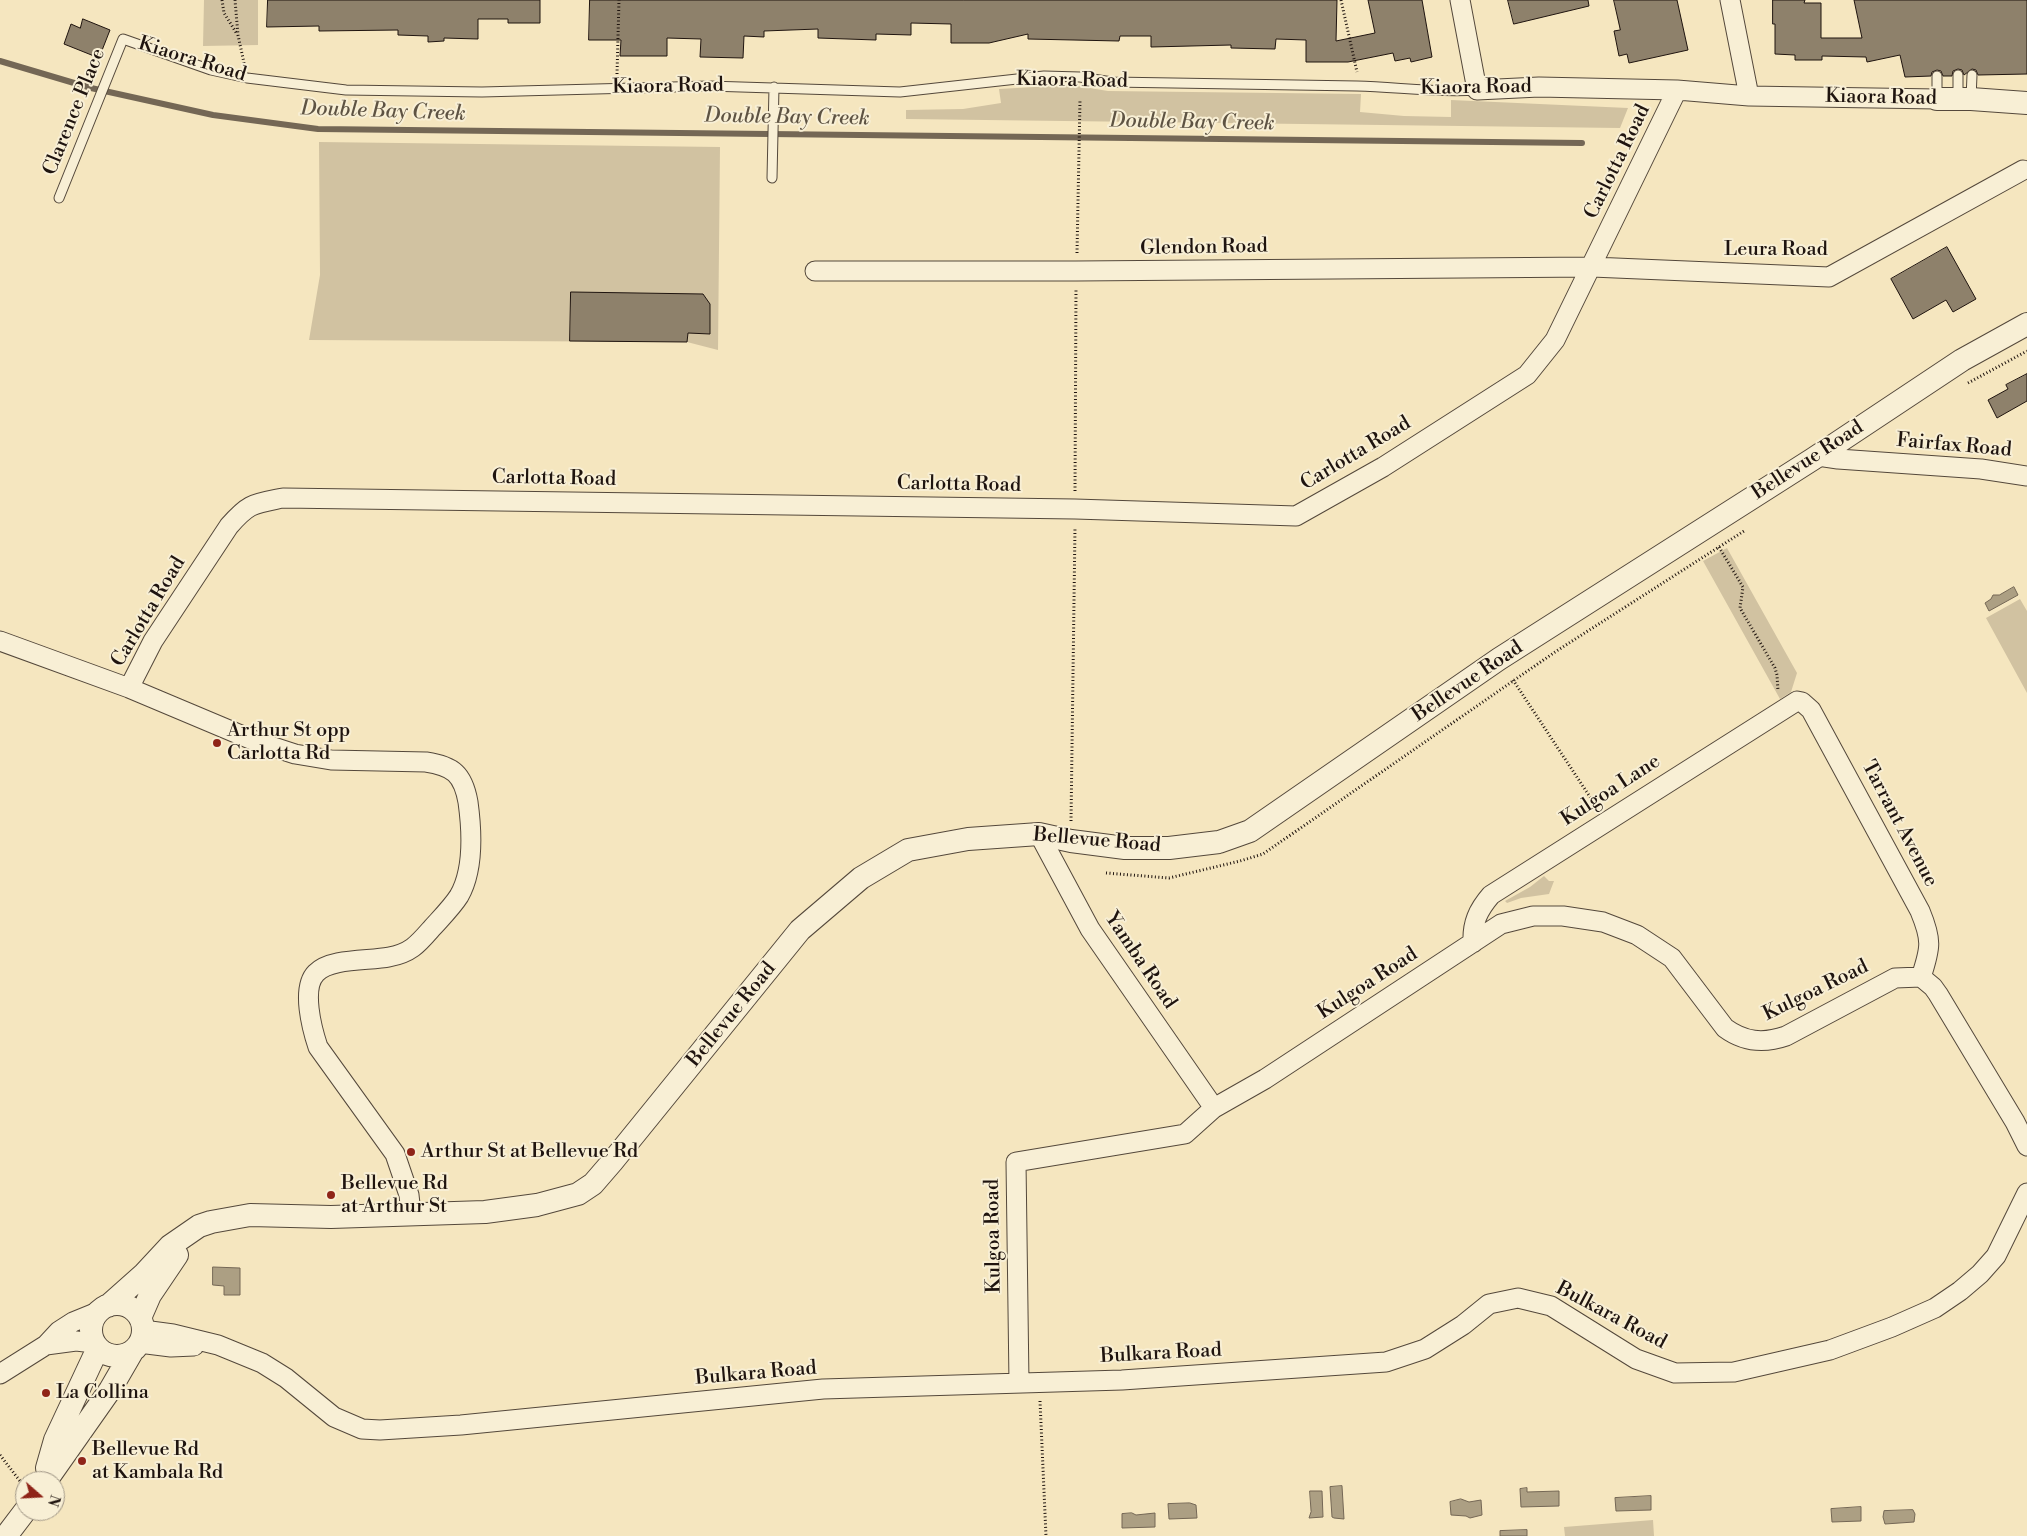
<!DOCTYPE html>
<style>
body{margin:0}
#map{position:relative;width:2027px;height:1536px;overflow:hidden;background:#f5e6bf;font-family:"Libre Bodoni",serif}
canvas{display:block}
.north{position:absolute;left:15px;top:1471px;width:50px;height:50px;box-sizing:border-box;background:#f8efd5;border:1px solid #a19786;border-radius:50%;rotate:109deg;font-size:14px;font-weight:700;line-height:20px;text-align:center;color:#1f140f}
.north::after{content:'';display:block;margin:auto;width:18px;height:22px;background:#8f2418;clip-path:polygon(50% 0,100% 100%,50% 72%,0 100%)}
</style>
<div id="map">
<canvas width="2027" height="1536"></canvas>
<div class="north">N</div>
</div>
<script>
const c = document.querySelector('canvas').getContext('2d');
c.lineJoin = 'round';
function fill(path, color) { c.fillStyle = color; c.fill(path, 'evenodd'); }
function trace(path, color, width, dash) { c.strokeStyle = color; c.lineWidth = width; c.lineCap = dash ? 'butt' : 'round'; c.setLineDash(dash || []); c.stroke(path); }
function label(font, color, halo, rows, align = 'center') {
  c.font = font + ' "Libre Bodoni",serif'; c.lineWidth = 4; c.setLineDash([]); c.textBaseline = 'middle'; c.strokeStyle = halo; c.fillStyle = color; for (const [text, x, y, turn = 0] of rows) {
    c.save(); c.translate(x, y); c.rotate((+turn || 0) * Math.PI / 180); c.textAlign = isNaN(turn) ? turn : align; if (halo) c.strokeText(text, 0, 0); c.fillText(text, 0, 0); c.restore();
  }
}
const green = new Path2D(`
 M204,0H258V45L203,46Z
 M1071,85L1108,91L1361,94L1360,112L1404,116L1451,117V100L1628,108L1620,128L906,119V110L963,109L1001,103L999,89Z
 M319,142L720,147L718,350L687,342L309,340L320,275Z
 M1727,548L1797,673L1791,692L1780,699L1703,561Z
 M2020,599L2027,611V693L1986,618Z
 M1544,876L1549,881H1554L1549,894L1521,898L1507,903L1505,901L1530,887Z
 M1653,1520L1654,1536H1565L1564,1527Z`);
const water = new Path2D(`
 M2014,587L2018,595L1989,611L1985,603L1991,599L1993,595H1999Z
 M213,1267L240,1268V1295H224V1286L213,1285Z
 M1342,1486L1344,1519L1334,1518L1332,1517L1330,1487Z
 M1527,1488V1492L1559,1491V1506L1521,1507L1520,1489Z
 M1310,1491H1322L1323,1517L1309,1518L1311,1512Z
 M1651,1496V1510L1616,1511L1615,1498Z
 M1461,1499L1469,1502L1481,1500L1482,1515L1470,1518L1466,1516L1451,1515L1450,1502Z
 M1190,1503L1196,1505L1197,1518L1169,1519L1168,1504Z
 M1861,1507V1521L1832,1522L1831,1509Z
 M1913,1510L1915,1514L1914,1522L1885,1524L1883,1517L1884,1511Z
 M1132,1513L1136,1515L1155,1513V1527L1122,1528V1514Z
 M1527,1530V1536H1500V1531Z`);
const stream = new Path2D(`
 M0,61L91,88L213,115L318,129L1582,143`);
const building = new Path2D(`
 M268,0H540V23H508V19H478V39L444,38V41L428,42V36L398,35V30L319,31V26L267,27Z
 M590,0H1337L1336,41L1375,33L1368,0H1422L1432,57L1411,62L1410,58L1395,61L1393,53L1348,62H1306V40L1276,39L1275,49L1231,48V45L1151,47V36H1120L1119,41L1028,39V34L989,43H951V24L911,23V35L876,34V40L818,38V29L764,31V37L744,36L743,58L700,57L701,39L667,38V56H620L621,40H589Z
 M1508,0H1588L1589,6L1514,24Z
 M1614,0H1677L1688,50L1629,63L1627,54L1619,56L1614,31L1620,30Z
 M1773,0H1805L1804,3H1821V38H1862L1854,0H2027V74L1978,75L1976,70L1972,69L1964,75L1962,70L1958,69L1953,71L1952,76H1943L1941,71L1937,70L1932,72L1931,76L1905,77L1900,55L1867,62L1866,57L1822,56V60H1795V55L1775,54V24H1773Z
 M83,19L110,30L99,58L64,44L71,24L80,28Z
 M1947,247L1976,299L1953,312L1946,300L1913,319L1891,279Z
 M571,292L703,294L710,304V334L688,333L687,342L570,341Z
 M2027,374V401L1997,418L1988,400L2008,389L2006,385Z`);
const path = new Path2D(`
 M222,0L224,13L237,34
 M235,0L238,35L244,63
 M1341,0L1357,72
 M617,74L619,0
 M1077,253L1080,100
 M1968,383L2027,351
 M1075,491L1076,289
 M1719,547L1743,587L1740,608L1775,668L1777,675L1778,691
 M1513,680L1596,806
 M1071,821L1075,527
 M1106,873L1169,878L1240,861L1263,854L1555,652L1744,531
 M1040,1401L1046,1536
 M0,1455L23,1485`);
const service = new Path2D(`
 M1958,75V98
 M1937,76V99
 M1971,99L1972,75
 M772,178L774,87
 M59,198L123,39L211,70L247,78L346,90L482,92L709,86L900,92L1044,76L1080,77L1112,82L1357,86C1398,87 1436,93 1477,90`);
const minor = new Path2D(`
 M1460,0L1477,90L1539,87L1677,90L1749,96L1937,99
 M1730,0L1749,96
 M815,271H1076L1592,267L1829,277L2023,170
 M1818,456L1838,459L1981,469L2027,476
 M0,641L129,688L255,741L295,754L331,760L426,762C453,766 463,774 468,802C472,831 474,870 459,896C452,907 441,918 432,928C418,944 411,953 389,957C369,961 330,958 316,973C301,988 312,1029 318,1047L395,1154L409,1195L411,1213
 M129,688L153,641L229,526C249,503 253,504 283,498L1075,509L1296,516L1383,467L1527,375L1555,340L1677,90
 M1039,834L1090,929L1214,1108
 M1473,943C1472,923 1478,910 1491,895L1797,701L1802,702L1811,710L1920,911C1932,940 1931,947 1921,977
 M1921,977L1933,987L1938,994L2015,1122L2027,1146
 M143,1330L173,1334L218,1345L262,1363L286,1378L334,1417L362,1429L380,1430L461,1425L823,1389L1122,1380L1386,1362L1425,1349L1463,1325L1489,1304L1518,1298L1551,1306L1636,1359L1675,1373L1734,1372L1830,1350L1892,1327L1935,1308L1960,1291L1980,1274L1996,1256L2027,1193
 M139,1343L171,1347L194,1346
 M46,1345L76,1341L94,1343
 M0,1374L46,1345L59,1331L73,1322L100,1311
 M1019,1383L1016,1162L1185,1134L1214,1108L1265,1079L1501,924L1533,916H1563L1603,922L1637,935L1672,958L1725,1028C1744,1042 1763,1044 1786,1036L1895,978L1921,977`);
const tertiary = new Path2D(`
 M1937,99H1971L2027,103
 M91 1330a26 26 0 1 1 52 0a26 26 0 1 1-52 0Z
 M108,1306L144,1274L170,1246L199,1226L211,1222L250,1215L331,1217L485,1212L537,1205L578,1194L593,1184L612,1162L800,930L861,878L908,850L968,839L1039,834L1071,841L1125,848H1169L1219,842L1250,831L1499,659L1813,459L1962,360L2027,324
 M140,1318L150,1295L177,1255
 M47,1468L55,1440L98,1348
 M46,1481L110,1390L132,1352
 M6,1536L25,1511`);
const markers = [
 [217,743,5,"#8f2418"],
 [411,1152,5,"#8f2418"],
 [331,1195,5,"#8f2418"],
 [46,1393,5,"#8f2418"],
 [82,1461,5,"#8f2418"]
];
const streetNames = [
 ["Kiaora Road",192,60,17],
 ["Kiaora Road",1072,81,1],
 ["Kiaora Road",668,87,-1],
 ["Kiaora Road",1476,88,-1],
 ["Kiaora Road",1881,98,1],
 ["Clarence Place",75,112,-68],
 ["Carlotta Road",1618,162,-64],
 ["Glendon Road",1204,248,-1],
 ["Leura Road",1776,250],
 ["Fairfax Road",1954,446,5],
 ["Carlotta Road",1356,454,-31],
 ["Bellevue Road",1808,461,-33],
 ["Carlotta Road",554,479,1],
 ["Carlotta Road",959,485,1],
 ["Carlotta Road",149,612,-59],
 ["Bellevue Road",1468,682,-34],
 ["Kulgoa Lane",1611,791,-33],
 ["Tarrant Avenue",1899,824,62],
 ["Bellevue Road",1097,841,5],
 ["Yamba Road",1140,961,56],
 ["Kulgoa Road",1368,984,-33],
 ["Kulgoa Road",1816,991,-26],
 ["Bellevue Road",732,1015,-51],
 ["Kulgoa Road",994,1236,-91],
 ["Bulkara Road",1611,1316,28],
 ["Bulkara Road",1161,1354,-3],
 ["Bulkara Road",756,1374,-5]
];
const poiNames = [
 ["Arthur St opp",227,731],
 ["Carlotta Rd",227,754],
 ["Arthur St at Bellevue Rd",421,1152],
 ["Bellevue Rd",341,1184],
 ["at Arthur St",341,1207],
 ["La Collina",56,1393],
 ["Bellevue Rd",92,1450],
 ["at Kambala Rd",92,1473]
];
const waterNames = [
 ["Double Bay Creek",383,112,2],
 ["Double Bay Creek",787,118,1],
 ["Double Bay Creek",1192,123,1]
];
fill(green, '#d1c2a1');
fill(water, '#ac9f83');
trace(water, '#746755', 1);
trace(stream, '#746755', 6);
fill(building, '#8e816b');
trace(building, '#1f140f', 1);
trace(service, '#54483b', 11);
trace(minor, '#54483b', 21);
trace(tertiary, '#54483b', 24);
trace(path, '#1f140f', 3, [1, 2.5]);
trace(service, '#f8efd5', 9);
trace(minor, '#f8efd5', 19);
trace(tertiary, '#f8efd5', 22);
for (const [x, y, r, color] of markers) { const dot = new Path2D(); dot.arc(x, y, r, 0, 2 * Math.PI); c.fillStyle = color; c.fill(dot); trace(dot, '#f8efd5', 2); }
label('20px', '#1f140f', '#f8efd5', streetNames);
label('20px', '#1f140f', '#f8efd5', poiNames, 'left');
label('italic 21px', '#5e5343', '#f8efd5', waterNames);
</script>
